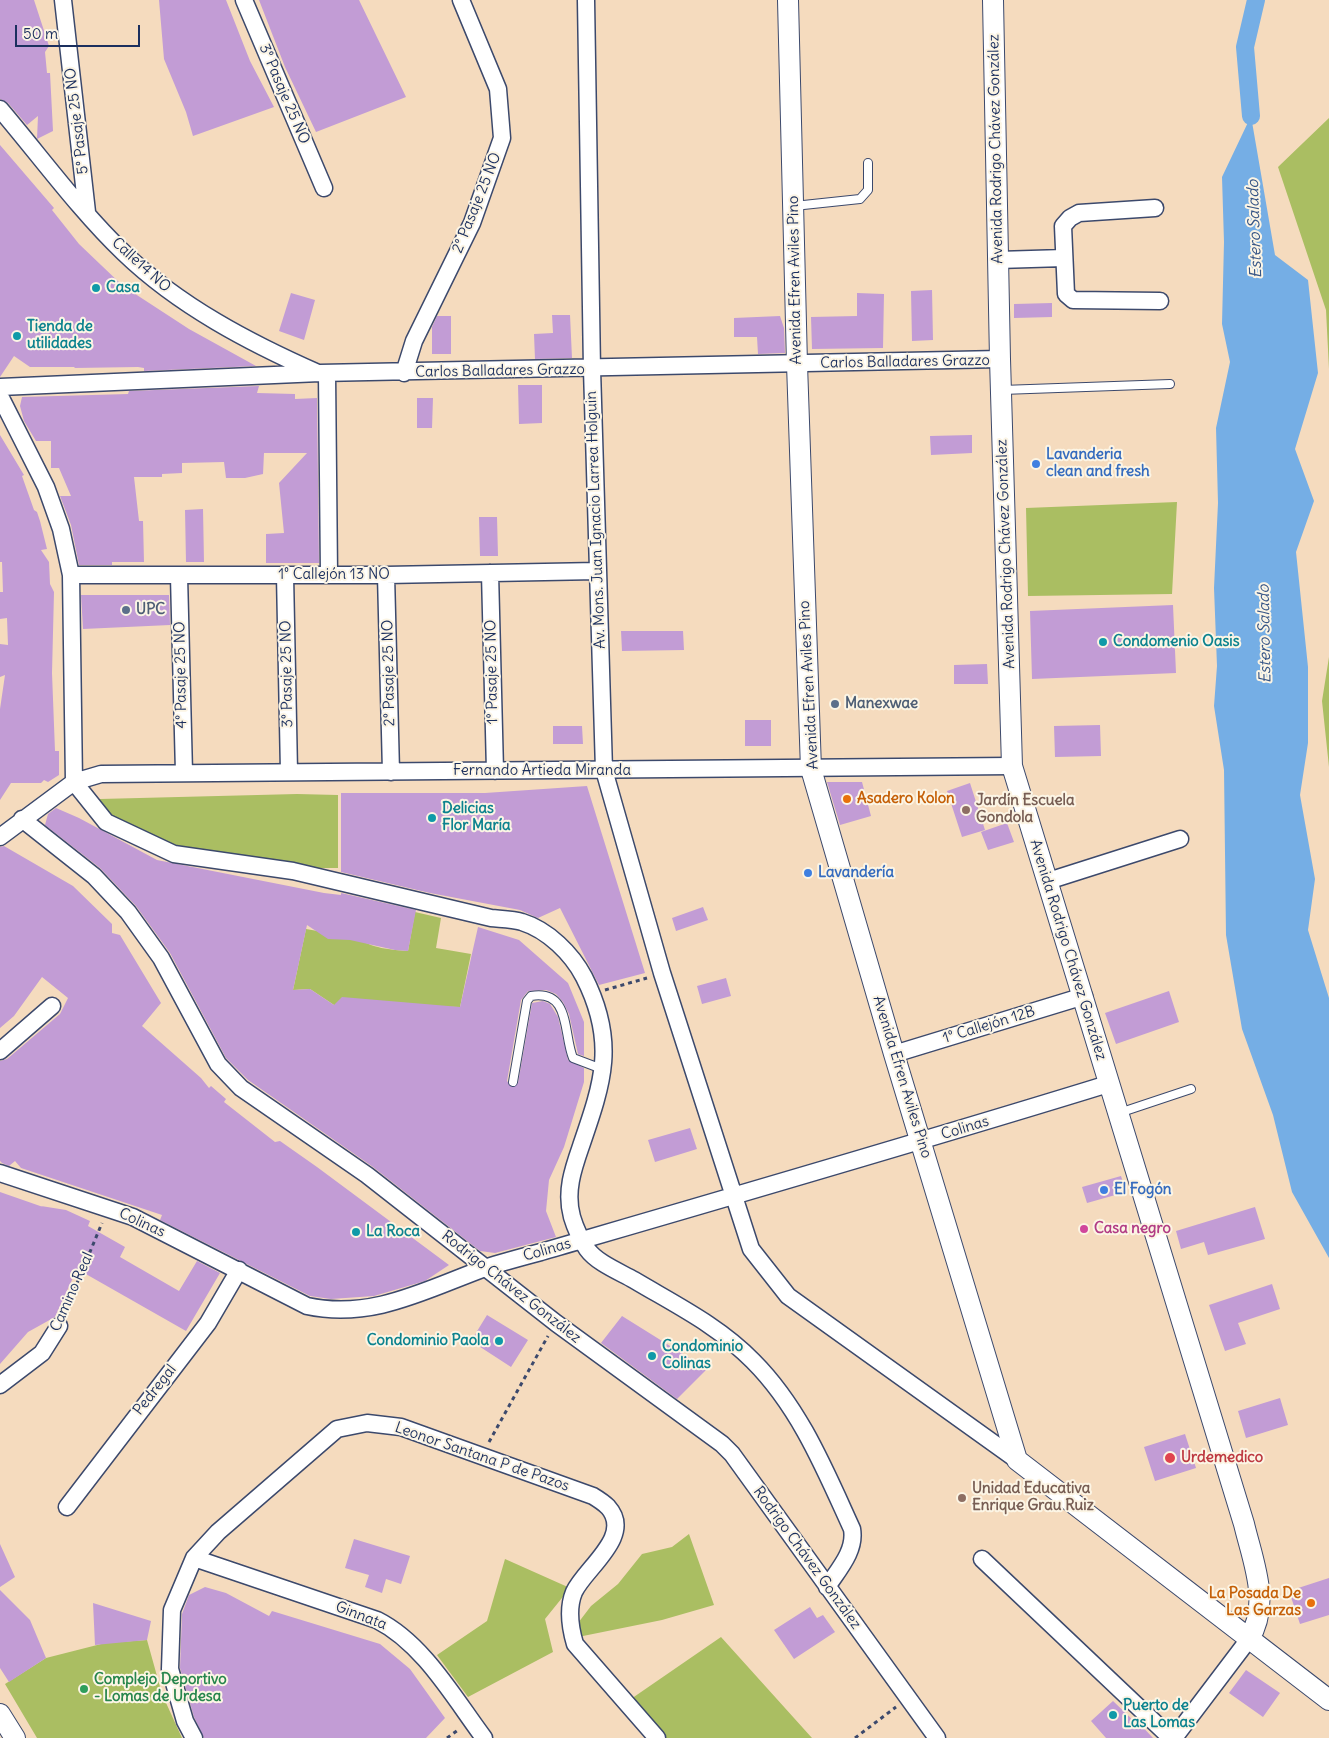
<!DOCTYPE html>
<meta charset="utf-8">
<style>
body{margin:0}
#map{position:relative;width:1329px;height:1738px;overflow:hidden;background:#f5dbbe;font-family:Delius,sans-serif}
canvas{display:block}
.scale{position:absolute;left:15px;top:25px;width:125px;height:22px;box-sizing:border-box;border:2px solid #1b2f5e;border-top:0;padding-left:6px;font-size:15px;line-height:18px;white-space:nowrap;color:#1b2f5e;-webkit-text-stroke:4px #fcf5e5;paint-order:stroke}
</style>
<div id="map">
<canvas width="1329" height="1738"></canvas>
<div class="scale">50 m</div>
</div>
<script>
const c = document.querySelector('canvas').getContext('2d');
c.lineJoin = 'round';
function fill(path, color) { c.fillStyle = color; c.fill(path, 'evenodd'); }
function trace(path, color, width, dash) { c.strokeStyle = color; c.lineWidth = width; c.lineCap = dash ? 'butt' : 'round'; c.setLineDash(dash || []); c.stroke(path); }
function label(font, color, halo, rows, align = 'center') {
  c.font = font + ' Delius,sans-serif'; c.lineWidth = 4; c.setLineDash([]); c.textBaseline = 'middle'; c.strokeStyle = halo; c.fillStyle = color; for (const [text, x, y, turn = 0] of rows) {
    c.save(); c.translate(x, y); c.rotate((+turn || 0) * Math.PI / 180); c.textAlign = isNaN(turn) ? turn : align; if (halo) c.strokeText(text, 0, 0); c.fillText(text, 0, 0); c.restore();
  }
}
const green = new Path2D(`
 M1329,118V369L1326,310L1278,167Z
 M1177,502L1172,594L1028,596L1026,508Z
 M1329,657V767L1322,701Z
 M297,794L338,795V868H297L175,850L108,817L100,809V799Z
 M415,912L441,918L436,948L471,954L460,1007L334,1005L310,989L293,990L306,929L358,938C370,948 392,950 408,951Z
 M689,1534L714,1605L662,1620L578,1637L575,1627L591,1606L618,1584L642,1554L672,1547Z
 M505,1559L570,1588L545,1619L553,1652L468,1697L437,1655L487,1621Z
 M721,1637L812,1738H661L628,1701Z
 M147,1640L162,1694L182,1738H37L5,1684L46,1658L105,1643Z`);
const water = new Path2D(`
 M1251,116L1275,255L1308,280L1318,373L1295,449L1314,501L1296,552L1308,667V743L1300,795L1315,879L1308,930L1329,998V1258L1292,1192L1273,1115L1242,1029L1226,935L1224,770L1214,706L1217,666L1214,588L1218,503L1216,428L1230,362L1222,324L1224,242L1222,177Z`);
const canal = new Path2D(`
 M1251,116L1245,47L1256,0`);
const building = new Path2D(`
 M0,0H34L49,46L45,52L47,73H50L53,131L37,139L38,116L27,125L8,103L0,99Z
 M159,0H226L250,61L274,107L193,136L186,112L164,59Z
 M259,0H359L406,97L316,132L285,67Z
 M0,145L54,208L52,210L79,244L123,286L189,329L256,366L144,371V368L138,367L74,368L75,367H30L14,356L0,377Z
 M932,290L933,340L912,341L911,291Z
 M291,293L315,300L304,340L279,331Z
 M857,293L884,294L883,348L812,349L811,317L857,316Z
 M1052,303V317L1014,318V304Z
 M552,315H570L572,358L535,359L534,334L553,333Z
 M437,316H451V354H432V327Z
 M780,316L784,328L785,353L758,354L757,337H734V318Z
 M518,385H542V423L519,424Z
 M259,386L257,393L295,394V399L317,398L319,563H266V534L284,533L279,483L307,453H264L263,474L245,478H226L224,462L182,463V473L162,474V477H134L139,521H143L144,562H112V565H79L71,525L60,496H71L59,468H51V441H36L24,421L20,406L22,397L128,394L129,391Z
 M417,398H433L432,428H417Z
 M0,435L24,475L22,476L34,510L37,512L40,521L47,549L41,550L49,562L50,584L54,592L52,673L55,751H59V775L48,782L44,780L41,783H11L0,800V709L5,675L0,677V644L8,645L7,618L0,619V592H3L2,562H0Z
 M972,435V453L931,455L930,436Z
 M203,509L204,562H186L185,510Z
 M479,517H497L498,556H480Z
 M81,595H169L170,625L83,629Z
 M1173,605L1176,673L1032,679L1030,611Z
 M621,631H683L684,650L622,651Z
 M987,664L988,684H954V665Z
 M745,720H771V746H745Z
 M1100,725L1101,756L1055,757L1054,726Z
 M553,726H582L583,744H553Z
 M827,782H862L871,816L840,825Z
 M970,783L985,830L962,837L947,791Z
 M587,786L645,973L599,985L560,908L538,918L520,910L430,893L341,872V793H485Z
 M56,808L79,818L157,860L324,893L341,895V893L416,910L408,951L395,950L350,940L328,939L307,925L293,990L310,989L334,1005L342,997L460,1007L478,927L519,940L568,983L584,1022V1056L578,1054L569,1014L563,1002L556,994L546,990L528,991L521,1000L507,1081L512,1087L518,1083L532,1003L543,1001L550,1004L558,1017L568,1060L584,1068V1082L564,1147L549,1180L546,1211L556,1237L495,1253L480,1251L373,1167L248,1080L226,1058L170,953L136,906L100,868L45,825L48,814Z
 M1007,823L1014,842L988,850L981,832Z
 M4,846L73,886L112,924V933L120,935L161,1003L142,1026L201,1078L209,1088L211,1086L226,1099L224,1102L275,1142L280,1141L317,1167L449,1265L425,1281L374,1296L331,1299L310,1296L160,1220L162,1215L21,1168L15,1161L9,1166L2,1163L0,1161V1061L7,1059L60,1014L68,998L42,977L14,1016L0,1028V847Z
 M703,907L708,920L676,931L672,918Z
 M726,978L731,996L702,1004L697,986Z
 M1169,991L1179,1022L1116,1044L1105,1013Z
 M690,1128L697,1149L655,1162L648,1140Z
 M1121,1176L1126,1192L1087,1203L1082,1187Z
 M0,1192L43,1207L41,1206L66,1210L90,1221L88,1226L125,1247L120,1257L179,1291L197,1261L220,1273L186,1331L77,1269L55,1317L28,1332L0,1364Z
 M1255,1207L1265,1239L1208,1255L1204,1242L1181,1249L1176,1231Z
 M1272,1284L1280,1309L1238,1323L1246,1344L1225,1351L1209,1305Z
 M487,1315L528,1340L511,1367L471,1341Z
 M622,1316L707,1369L677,1399L601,1343Z
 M1280,1398L1288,1425L1246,1438L1238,1411Z
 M1185,1434L1196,1468L1155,1481L1144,1447Z
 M354,1539L410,1556L401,1584L386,1579L382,1593L365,1587L369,1575L345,1568Z
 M0,1544L15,1577L0,1587Z
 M1329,1578V1615L1300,1624L1289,1591Z
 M205,1587L226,1593L269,1616L272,1611L380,1644L410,1669L445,1718L426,1738H204L194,1717L180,1668L182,1614L189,1595Z
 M0,1590L30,1620L46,1658L9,1682L0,1668Z
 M93,1603L151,1621L147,1640L95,1645Z
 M810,1607L817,1618L823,1615L835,1632L794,1659L774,1630Z
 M1246,1670L1280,1693L1263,1717L1229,1693Z
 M1113,1701L1135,1722L1137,1721L1153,1738H1106L1091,1721Z`);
const path = new Path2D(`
 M605,990L647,978
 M65,1312L102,1223
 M489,1442L548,1336
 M447,1738L458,1730
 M855,1738L896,1707`);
const service = new Path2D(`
 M794,206L860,199L868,190V163
 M1002,390L1170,384
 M513,1082L527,1001L531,996C571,989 563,1034 573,1058L602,1069
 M1119,1113L1191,1089`);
const minor = new Path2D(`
 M63,0L87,212
 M244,0L324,188
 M586,0L592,369L604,770L662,973L751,1249L788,1296L1017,1460
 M0,109C40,156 80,211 124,253C179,306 250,343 318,373
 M1155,208L1079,213L1070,218L1063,226L1066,294L1073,300L1160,301
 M998,260L1064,258
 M404,373L414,341L472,223L502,138L498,89L461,0
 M327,374L329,575
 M0,387L320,373L1000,359
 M0,396L46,487L61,529L71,575L74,782L106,822L174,854L293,871L491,918C501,919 513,919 522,922C548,930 572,954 584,977C617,1042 603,1082 581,1146C573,1169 565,1192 572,1217C575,1227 581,1240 587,1249C597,1263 620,1272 634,1280C676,1305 719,1326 753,1361C800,1408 825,1470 852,1529C856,1551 838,1570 827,1587
 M490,573L495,771
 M71,575H386L597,571
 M285,575L289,772
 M386,575L391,772
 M179,576L184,773
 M22,819L94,876L128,912L161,958L218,1064L241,1088L367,1175L556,1323L722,1444L732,1454L937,1738
 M0,837L74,782L101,774L1012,766
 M1048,881L1180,839
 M0,1051L52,1006
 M894,1054L1084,996
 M0,1173L133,1217L307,1306C372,1320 425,1290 485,1268C503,1262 522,1257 541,1252C730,1197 920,1142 1108,1084
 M0,1385L42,1353L59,1326
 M67,1507L208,1323L239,1270
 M194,1558L377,1620C423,1643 454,1698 484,1738
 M982,1559L1171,1738
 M194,1738L185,1721L170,1669L172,1610L194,1558L218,1532L337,1429L367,1423L401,1427L593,1496C598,1499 604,1503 608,1507C634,1536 585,1568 574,1592C567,1609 570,1627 575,1644L657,1738
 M1174,1738L1249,1639`);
const tertiary = new Path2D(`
 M788,0L797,364L811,769L894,1054L1017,1460L1329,1700
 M993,0L1000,359L1012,766L1244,1524C1253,1562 1271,1603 1249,1639
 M0,1714L15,1738`);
const markers = [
 [96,288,5,"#0f9aa8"],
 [17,336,5,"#0f9aa8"],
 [1036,464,5,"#3f7fe0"],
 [126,610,5,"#5c6f8a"],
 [1103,642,5,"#0f9aa8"],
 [835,704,5,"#5c6f8a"],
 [847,799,5,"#e8710a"],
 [966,810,5,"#8d6e63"],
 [432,818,5,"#0f9aa8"],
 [808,873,5,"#3f7fe0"],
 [1104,1190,5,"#3f7fe0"],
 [1084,1229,5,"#d1479c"],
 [356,1232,5,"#0f9aa8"],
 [499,1341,5,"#0f9aa8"],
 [652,1356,5,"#0f9aa8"],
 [1170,1458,6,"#e0444e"],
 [962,1498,5,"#8d6e63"],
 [1311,1603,5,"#e8710a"],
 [84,1689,5,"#2e9e5b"],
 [1113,1715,5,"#0f9aa8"]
];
const streetNames = [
 ["3° Pasaje 25 NO",284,94,67],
 ["5° Pasaje 25 NO",77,121,-97],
 ["Avenida Rodrigo Chávez González",996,149,-91],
 ["2° Pasaje 25 NO",477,203,-68],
 ["Calle14 NO",141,265,42],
 ["Avenida Efren Aviles Pino",795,280,-91],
 ["Carlos Balladares Grazzo",905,362,-1],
 ["Carlos Balladares Grazzo",500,371,-1],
 ["Av. Mons. Juan Ignacio Larrea Holguin",596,520,-92],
 ["Avenida Rodrigo Chávez González",1006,554,-92],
 ["1° Callejón 13 NO",334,575],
 ["1° Pasaje 25 NO",492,672,-91],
 ["2° Pasaje 25 NO",389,673,-91],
 ["3° Pasaje 25 NO",287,674,-91],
 ["4° Pasaje 25 NO",181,675,-91],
 ["Avenida Efren Aviles Pino",809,685,-93],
 ["Fernando Artieda Miranda",542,771],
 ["Avenida Rodrigo Chávez González",1068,950,73],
 ["1° Callejón 12B",989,1025,-17],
 ["Avenida Efren Aviles Pino",902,1077,73],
 ["Colinas",965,1128,-17],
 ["Colinas",142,1223,25],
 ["Colinas",547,1250,-16],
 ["Rodrigo Chávez González",511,1287,38],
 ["Camino Real",72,1292,-66],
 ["Pedregal",155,1390,-52],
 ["Leonor Santana P de Pazos",482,1457,19],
 ["Rodrigo Chávez González",807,1558,54],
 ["Ginnata",361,1616,21]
];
const cultureNames = [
 ["Casa",106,288],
 ["Tienda de",27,327],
 ["utilidades",27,344],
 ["Condomenio Oasis",1113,642],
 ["Delicias",442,809],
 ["Flor María",442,826],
 ["La Roca",366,1232],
 ["Condominio Paola",489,1341,"right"],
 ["Condominio",662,1347],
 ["Colinas",662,1364],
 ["Puerto de",1123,1706],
 ["Las Lomas",1123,1723]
];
const shopNames = [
 ["Lavanderia",1046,455],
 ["clean and fresh",1046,472],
 ["Lavandería",818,873],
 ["El Fogón",1114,1190]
];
const serviceNames = [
 ["UPC",136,610],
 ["Manexwae",845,704]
];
const foodNames = [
 ["Asadero Kolon",857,799],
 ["La Posada De",1301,1594,"right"],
 ["Las Garzas",1301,1611,"right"]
];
const educationNames = [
 ["Jardín Escuela",976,801],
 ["Gondola",976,818],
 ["Unidad Educativa",972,1489],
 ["Enrique Grau Ruiz",972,1506]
];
const hotelNames = [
 ["Casa negro",1094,1229]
];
const healthNames = [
 ["Urdemedico",1181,1458]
];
const leisureNames = [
 ["Complejo Deportivo",94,1680],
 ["- Lomas de Urdesa",94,1697]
];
const waterNames = [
 ["Estero Salado",1255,229,-92],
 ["Estero Salado",1265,634,-91]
];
fill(green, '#aabe62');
fill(water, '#75aee5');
trace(canal, '#75aee5', 18);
fill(building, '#c29cd5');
trace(service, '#3c496c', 10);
trace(minor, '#3c496c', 19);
trace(tertiary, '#3c496c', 22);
trace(path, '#3c496c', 3, [4, 4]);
trace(service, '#fff', 8);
trace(minor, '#fff', 16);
trace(tertiary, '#fff', 20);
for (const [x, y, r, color] of markers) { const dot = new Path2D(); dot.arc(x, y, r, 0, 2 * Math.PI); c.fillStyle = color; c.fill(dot); trace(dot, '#fcf5e5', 2); }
label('15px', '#1b2f5e', '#fcf5e5', streetNames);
label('bold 15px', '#0d838f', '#fcf5e5', cultureNames, 'left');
label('bold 15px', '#366cbe', '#fcf5e5', shopNames, 'left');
label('bold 15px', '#4e5e75', '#fcf5e5', serviceNames, 'left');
label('bold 15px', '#c56008', '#fcf5e5', foodNames, 'left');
label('bold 15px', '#785e54', '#fcf5e5', educationNames, 'left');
label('bold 15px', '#b23c85', '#fcf5e5', hotelNames, 'left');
label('bold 15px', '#be3a42', '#fcf5e5', healthNames, 'left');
label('bold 15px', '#27864d', '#fcf5e5', leisureNames, 'left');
label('italic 16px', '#365586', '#fcf5e5', waterNames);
</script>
